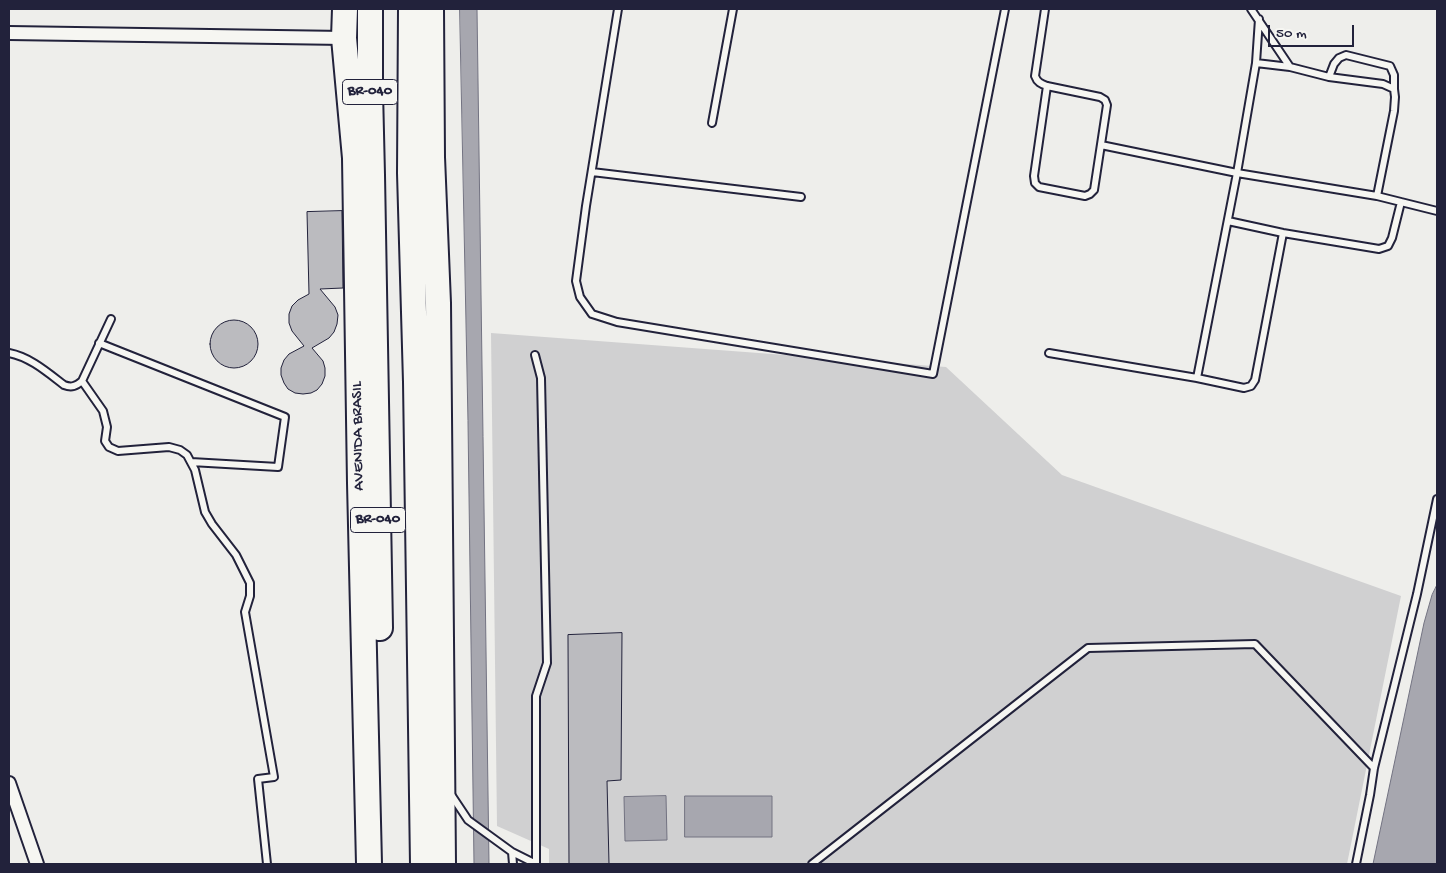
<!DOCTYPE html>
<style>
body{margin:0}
#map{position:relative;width:1446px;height:873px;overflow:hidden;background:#eeeeeb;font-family:"Gochi Hand",sans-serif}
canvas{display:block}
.frame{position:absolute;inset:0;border:10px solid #22223b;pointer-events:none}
.scale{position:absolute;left:1268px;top:25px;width:86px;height:22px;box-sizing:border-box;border:2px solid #22223b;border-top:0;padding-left:6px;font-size:15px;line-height:18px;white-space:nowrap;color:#22223b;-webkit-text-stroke:4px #f6f6f2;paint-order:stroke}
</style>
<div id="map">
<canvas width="1446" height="873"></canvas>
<div class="frame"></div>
<div class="scale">50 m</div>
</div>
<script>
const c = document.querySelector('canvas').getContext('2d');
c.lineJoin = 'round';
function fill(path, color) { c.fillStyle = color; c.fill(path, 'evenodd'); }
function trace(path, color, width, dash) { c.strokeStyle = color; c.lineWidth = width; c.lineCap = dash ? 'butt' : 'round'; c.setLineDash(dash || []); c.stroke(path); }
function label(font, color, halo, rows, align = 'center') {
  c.font = font + ' "Gochi Hand",sans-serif'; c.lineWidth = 5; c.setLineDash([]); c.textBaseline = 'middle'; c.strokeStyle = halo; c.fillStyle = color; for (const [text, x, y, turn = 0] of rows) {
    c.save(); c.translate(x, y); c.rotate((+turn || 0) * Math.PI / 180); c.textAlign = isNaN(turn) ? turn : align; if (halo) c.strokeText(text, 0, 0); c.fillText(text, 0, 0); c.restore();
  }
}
const green = new Path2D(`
 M491,333L946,367L1062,475L1401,596L1347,864H549V849L497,826Z`);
const water = new Path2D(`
 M460,9H477L489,864H474L468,421Z
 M1437,585V864H1373L1424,623L1432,595Z
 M666,796L667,840L625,841L624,797Z
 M685,796H772V837H685Z`);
const building = new Path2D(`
 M342,211L343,288L320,289L335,307L338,315L337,324L334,332L329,338L312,348L323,361L325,368V376L322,384L317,390L311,393L303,394L295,393L288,389L284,383L281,375V368L284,360L289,354L304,346L292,331L289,323V314L292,306L298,300L309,294L307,212Z
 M210 344a24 24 0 1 1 48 0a24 24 0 1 1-48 0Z
 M622,633L621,780L607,781L609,864H569L568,635Z`);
const lane = new Path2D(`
 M618,9L586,206L576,281L580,297L592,314L617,322L933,374L1005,9
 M1045,9L1035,76C1037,82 1041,84 1047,86L1100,97L1105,100L1107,105L1094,190L1090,194L1085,196L1039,187L1035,183L1034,176L1047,86
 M1251,9L1290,67L1329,77L1383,84L1394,89L1395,97L1394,111L1377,196
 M1259,19L1256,63L1237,173L1197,378L1244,388L1251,386L1255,380L1283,233
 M1256,63L1290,67
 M1329,77L1334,64L1339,58L1346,55L1390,66L1394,75V89
 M712,123L733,9
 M1101,145L1237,173L1377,196L1437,211
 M592,172L801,197
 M1228,221L1283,233L1379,249L1388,246L1392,238L1401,202
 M99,343L285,417L278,467L191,462
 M9,353C30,357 47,372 64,385C72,388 76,386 82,381L111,319
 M1049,353L1197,378
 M535,355L541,378L547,663L536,696V864
 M82,381L103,411L107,427L105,441L109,447L118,451L169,447L180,450L187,455L195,470L205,512L212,524L236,555L250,583V596L245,612L274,777L258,779L267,864
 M450,793L468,820L512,852L536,864
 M512,852L513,864
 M812,864L1088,648L1255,644L1374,768
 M1356,864L1370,795L1374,768L1417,594L1437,499`);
const street = new Path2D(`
 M9,33L344,38
 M9,783L37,864`);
const highway = new Path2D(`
 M345,9L344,38L355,158L360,483L369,864
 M370,9V91L372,175L380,628
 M411,9L410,173L416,382L423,864
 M431,9L432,157L438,303L443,864`);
const shields = [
 [370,92,55],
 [378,520,55]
];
const shieldNames = [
 ["BR-040",370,92],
 ["BR-040",378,520]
];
const streetNames = [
 ["AVENIDA BRASIL",359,436,-91]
];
fill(green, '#d0d0d1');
fill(water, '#a7a7af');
trace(water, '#727281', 1);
fill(building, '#bbbbbf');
trace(building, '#22223b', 1);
trace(lane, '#22223b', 10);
trace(street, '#22223b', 16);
trace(highway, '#22223b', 28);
trace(lane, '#f6f6f2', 6);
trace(street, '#f6f6f2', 12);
trace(highway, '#f6f6f2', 24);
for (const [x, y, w] of shields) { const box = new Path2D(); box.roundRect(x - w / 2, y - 12.5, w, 25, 4); c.fillStyle = '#f6f6f2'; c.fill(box); trace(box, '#22223b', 1); }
label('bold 15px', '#22223b', null, shieldNames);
label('16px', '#22223b', '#f6f6f2', streetNames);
</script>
